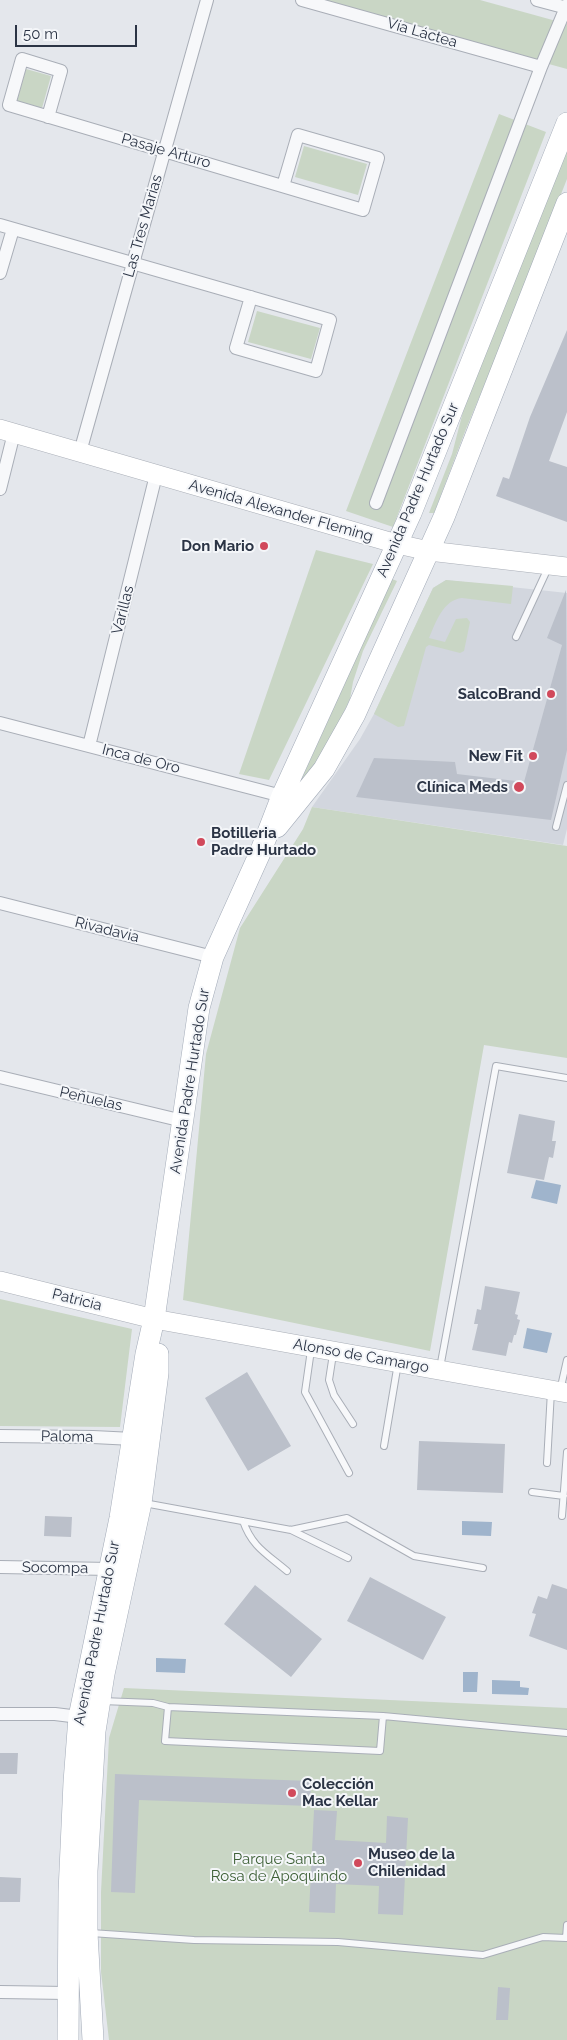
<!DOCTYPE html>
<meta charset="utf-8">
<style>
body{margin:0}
#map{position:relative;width:567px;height:2040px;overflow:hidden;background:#e4e7ec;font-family:Raleway,sans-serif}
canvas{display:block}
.scale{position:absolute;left:15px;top:25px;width:122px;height:22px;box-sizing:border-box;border:2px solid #2b3445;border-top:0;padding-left:6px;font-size:15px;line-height:18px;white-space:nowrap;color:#2b3445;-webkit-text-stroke:4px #f4f6f9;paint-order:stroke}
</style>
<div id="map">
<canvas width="567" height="2040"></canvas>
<div class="scale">50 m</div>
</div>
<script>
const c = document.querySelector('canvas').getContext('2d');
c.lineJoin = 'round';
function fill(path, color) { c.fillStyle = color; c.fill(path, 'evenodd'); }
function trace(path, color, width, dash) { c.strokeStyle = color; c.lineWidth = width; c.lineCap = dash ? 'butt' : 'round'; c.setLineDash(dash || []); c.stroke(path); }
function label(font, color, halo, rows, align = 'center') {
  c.font = font + ' Raleway,sans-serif'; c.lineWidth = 4; c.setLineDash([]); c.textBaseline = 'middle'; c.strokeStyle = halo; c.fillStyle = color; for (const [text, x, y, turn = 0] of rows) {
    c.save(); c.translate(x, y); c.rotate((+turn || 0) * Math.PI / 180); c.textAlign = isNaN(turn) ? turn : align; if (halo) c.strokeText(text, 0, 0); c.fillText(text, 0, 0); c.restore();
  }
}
const built = new Path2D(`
 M446,580L567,593V829L563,845L312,807L360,739L374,714L433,588Z`);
const green = new Path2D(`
 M316,0H480L567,24V69Z
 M26,69L51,76L42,108L17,101Z
 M499,114L546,132L393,527L346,511Z
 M567,142V179L508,328L466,429L434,513H429L452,454L465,404Z
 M304,146L367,164L358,195L295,177Z
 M257,311L320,328L311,359L248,342Z
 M316,550L373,564L269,780L239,774Z
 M392,579L397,581L363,651L353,682L350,699L323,757L297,789Z
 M446,580L513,586L511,604L462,598C443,600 436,622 429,638L445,642L456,619L467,618L470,622L464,651L460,653L429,645L426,647L404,726L398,727L374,714L433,588Z
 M312,807L567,846V1058L484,1045L430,1351L183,1300L206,1054L240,928L303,829Z
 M0,1299L132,1329L120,1427L0,1426Z
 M124,1688L567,1708V2040H109L101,1972V1892L109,1738Z`);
const water = new Path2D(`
 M536,1180L561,1185L557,1204L531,1198Z
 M527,1328L552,1333L547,1353L523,1348Z
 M462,1521L492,1522L491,1536L462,1535Z
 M156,1658L186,1659L185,1673L156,1672Z
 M463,1672H478L477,1692H463Z
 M492,1680L520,1681V1687L529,1688L528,1695L492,1694Z`);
const building = new Path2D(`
 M567,330V412L549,461L567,467V522L496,496L503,477L509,479L530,417Z
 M566,590L567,750L551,820L356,797L374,758L455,762L457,774L524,782L562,645L547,638Z
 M519,1114L555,1121L552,1141H556L553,1158L549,1157L544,1180L507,1173Z
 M485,1286L520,1292L515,1314L518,1315L517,1319L520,1320L516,1335H514L512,1343L509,1342L506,1356L472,1350L478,1324H474L477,1309L481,1310Z
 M247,1372L291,1446L248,1471L205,1398Z
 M419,1441L505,1444L503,1493L417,1490Z
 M45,1516L72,1517L71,1537L44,1536Z
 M370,1577L446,1617L423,1660L347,1621Z
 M552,1584L567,1589V1650L529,1636L536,1614L532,1613L538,1596L547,1599Z
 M255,1585L322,1639L291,1677L224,1624Z
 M0,1753H18L17,1774H0Z
 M115,1774L311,1781L310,1806L139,1800L135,1893L111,1892Z
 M314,1810L337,1811L335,1840L386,1843L387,1816L408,1818L403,1915L378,1914L379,1886L336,1884L335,1913L309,1912Z
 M0,1877L21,1878L20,1902H0Z
 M498,1987L510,1988L508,2020H496Z`);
const lane = new Path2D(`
 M516,637L548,568
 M556,827L567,785
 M311,1350L305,1392L349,1473
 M333,1354L329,1380L334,1395L353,1424
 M440,1368L496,1066L567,1078
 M560,1391L567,1360
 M384,1446L398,1363
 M547,1463L551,1391
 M532,1492L564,1496
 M144,1503L291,1530L347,1518L414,1556L483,1568
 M562,1516L567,1452
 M243,1521C252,1547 267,1554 287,1571
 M291,1530L348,1558
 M102,1701L153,1703L168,1707L383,1716L567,1733
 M168,1707L165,1741L380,1751L383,1716
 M91,1933L194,1940L338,1942L483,1955L543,1937L566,1938L567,1925`);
const street = new Path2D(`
 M302,0L541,67
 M537,0L567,8
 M48,117L61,71L22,59L9,105L363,210L378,158L298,135L283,186
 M0,225C110,257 220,288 330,320L316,371L236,348L251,297
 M0,273L13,229
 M80,452L207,0
 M0,489L14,433
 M376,503L541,67L567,5
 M0,723L282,796
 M89,746L156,475
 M0,903L213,957
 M0,1077L183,1121
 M0,1436L93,1437L133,1439
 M0,1567L110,1569
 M0,1714H55L79,1717
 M0,1992L67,1993`);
const secondary = new Path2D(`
 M0,429L397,544L429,551L567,567
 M0,1281L154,1319L567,1393`);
const primary = new Path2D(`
 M277,827L324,769L355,714L444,517L567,203
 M68,2040L69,1892L74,1782L79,1717L120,1518L146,1354L154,1319L199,1008L213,957L260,853L282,796L411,513L567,123
 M93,2040L87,1933V1871L95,1731L104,1674L141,1503L158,1373V1354`);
const markers = [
 [264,546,5,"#d1495b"],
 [551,694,5,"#d1495b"],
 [533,756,5,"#d1495b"],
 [519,787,6,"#d1495b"],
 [201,842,5,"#d1495b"],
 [292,1793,5,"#d1495b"],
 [358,1863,5,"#d1495b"]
];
const streetNames = [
 ["Vía Láctea",422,33,16],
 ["Pasaje Arturo",166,151,16],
 ["Las Tres Marias",143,226,-74],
 ["Avenida Padre Hurtado Sur",418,490,-67],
 ["Avenida Alexander Fleming",281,511,16],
 ["Varillas",123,610,-76],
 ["Inca de Oro",141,759,14],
 ["Rivadavia",107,930,14],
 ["Avenida Padre Hurtado Sur",190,1081,-81],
 ["Peñuelas",91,1099,13],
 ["Patricia",77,1300,14],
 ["Alonso de Camargo",361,1356,10],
 ["Paloma",67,1437,1],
 ["Socompa",55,1568,1],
 ["Avenida Padre Hurtado Sur",97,1633,-79]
];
const poiNames = [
 ["Don Mario",254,546],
 ["SalcoBrand",541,694],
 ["New Fit",523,756],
 ["Clínica Meds",508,787],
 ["Botilleria",211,833,"left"],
 ["Padre Hurtado",211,850,"left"],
 ["Colección",302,1784,"left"],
 ["Mac Kellar",302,1801,"left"],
 ["Museo de la",368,1854,"left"],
 ["Chilenidad",368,1871,"left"]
];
const parkNames = [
 ["Parque Santa",279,1859],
 ["Rosa de Apoquindo",279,1876]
];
fill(built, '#d2d6de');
fill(green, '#c9d6c5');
fill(water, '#9fb4cc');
fill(building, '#bbc0ca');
trace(lane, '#a9aeb7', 8);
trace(street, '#a9aeb7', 14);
trace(secondary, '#a9aeb7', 20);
trace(primary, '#a3abb8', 22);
trace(lane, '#f7f8fa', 6);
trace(street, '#f7f8fa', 12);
trace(secondary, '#fff', 19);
trace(primary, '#fff', 21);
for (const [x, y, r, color] of markers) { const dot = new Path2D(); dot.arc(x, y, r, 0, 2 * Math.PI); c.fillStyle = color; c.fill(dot); trace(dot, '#f4f6f9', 2); }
label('15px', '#2b3445', '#f4f6f9', streetNames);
label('bold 15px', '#2b3445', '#f4f6f9', poiNames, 'right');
label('15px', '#3f6138', '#f4f6f9', parkNames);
</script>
